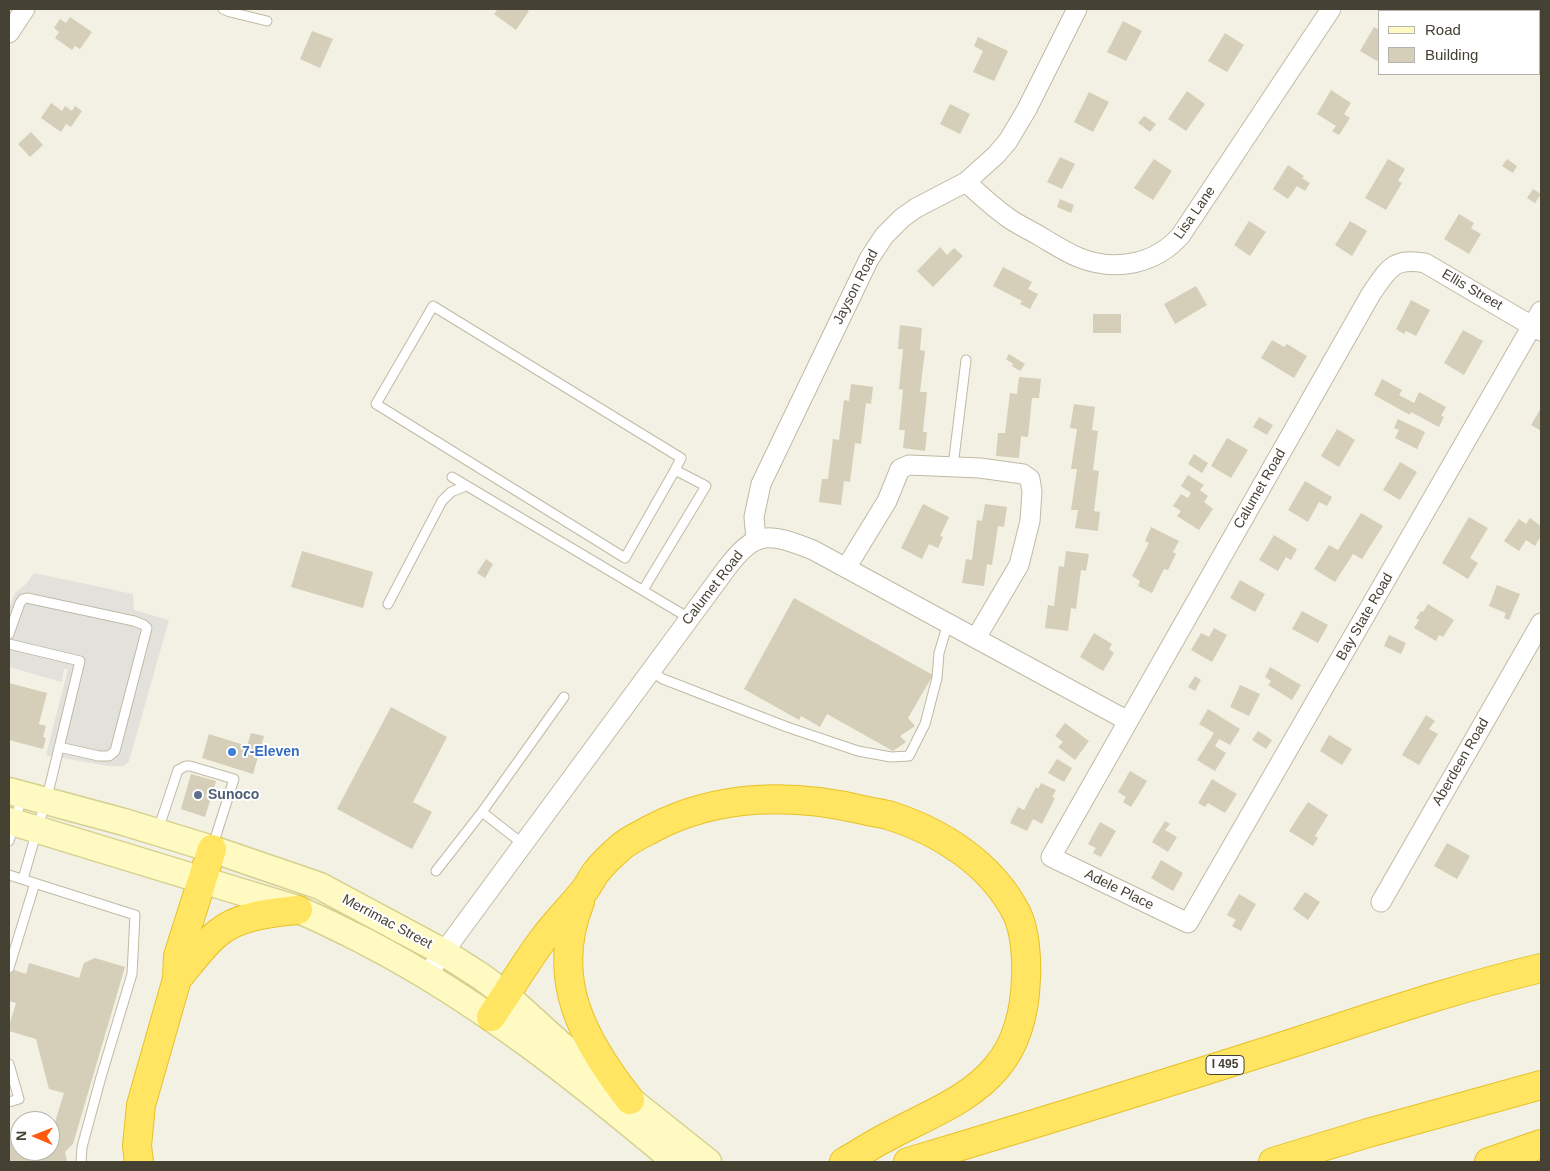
<!DOCTYPE html>
<style>
body{margin:0}
#map{position:relative;width:1550px;height:1171px;overflow:hidden;background:#f3f1e3;font-family:Arial,sans-serif}
canvas{display:block}
.frame{position:absolute;inset:0;border:10px solid #454133;pointer-events:none}
.legend{position:absolute;left:1378px;top:10px;width:162px;height:65px;box-sizing:border-box;background:#fff;border:1px solid #b5b3ad;margin:0;padding:6px 9px;list-style:none;font-size:15px;color:#454133}
.legend li{display:flex;align-items:center;gap:10px;height:25px}
.legend b{width:25px;border:1px solid #b5b3ad}
.north{position:absolute;left:10px;top:1111px;width:50px;height:50px;box-sizing:border-box;background:#fff;border:1px solid #b5b3ad;border-radius:50%;rotate:271deg;font-size:14px;font-weight:700;line-height:20px;text-align:center;color:#454133}
.north::after{content:'';display:block;margin:auto;width:18px;height:22px;background:#ff5a0e;clip-path:polygon(50% 0,100% 100%,50% 72%,0 100%)}
</style>
<div id="map">
<canvas width="1550" height="1171"></canvas>
<div class="frame"></div>
<ul class="legend">
<li><b style="height:6px;background:#fffac1"></b>Road</li>
<li><b style="height:14px;background:#d5ceb8"></b>Building</li>
</ul>
<div class="north">N</div>
</div>
<script>
const c = document.querySelector('canvas').getContext('2d');
c.lineJoin = 'round';
function fill(path, color) { c.fillStyle = color; c.fill(path, 'evenodd'); }
function trace(path, color, width, dash) { c.strokeStyle = color; c.lineWidth = width; c.lineCap = dash ? 'butt' : 'round'; c.setLineDash(dash || []); c.stroke(path); }
function label(font, color, halo, rows, align = 'center') {
  c.font = font + ' Arial,sans-serif'; c.lineWidth = 4; c.setLineDash([]); c.textBaseline = 'middle'; c.strokeStyle = halo; c.fillStyle = color; for (const [text, x, y, turn = 0] of rows) {
    c.save(); c.translate(x, y); c.rotate((+turn || 0) * Math.PI / 180); c.textAlign = isNaN(turn) ? turn : align; if (halo) c.strokeText(text, 0, 0); c.fillText(text, 0, 0); c.restore();
  }
}
const parking = new Path2D(`
 M34,573L133,594L134,610L169,620L129,761L124,766H109L46,755L68,669H64L62,682L9,667V608L15,593L26,584Z`);
const building = new Path2D(`
 M498,9H526L529,11L516,30L494,14Z
 M70,17L92,32L80,49L75,46L72,50L55,38L59,32L54,28L60,19L66,23Z
 M1123,21L1142,31L1126,61L1107,52Z
 M1374,27L1379,30V58L1377,61L1360,51Z
 M312,31L333,39L320,68L300,59Z
 M1225,33L1244,45L1227,72L1208,61Z
 M978,37L1008,51L994,81L973,72L983,51L974,46Z
 M1331,90L1351,103L1344,114L1350,118L1339,135L1332,131L1336,126L1317,114Z
 M1187,91L1205,104L1186,131L1168,119Z
 M1089,92L1109,102L1093,132L1074,122Z
 M51,103L62,111L65,106L72,111L75,106L82,111L71,127L66,124L61,132L41,118Z
 M950,104L970,114L960,134L940,124Z
 M1144,116L1156,124L1150,132L1138,123Z
 M31,132L43,145L30,157L18,144Z
 M1060,157L1075,164L1062,189L1047,182Z
 M1154,159L1172,171L1153,200L1134,188Z
 M1388,159L1405,169L1398,181L1402,183L1386,210L1365,198Z
 M1507,159L1517,166L1513,173L1502,166Z
 M1288,165L1304,176L1302,178L1310,183L1305,191L1297,186L1288,199L1273,189Z
 M1533,189L1541,194L1535,203L1527,198Z
 M1060,199L1074,205L1071,213L1057,207Z
 M1459,214L1474,223L1471,228L1481,234L1469,254L1444,239Z
 M1249,221L1266,232L1250,256L1234,245Z
 M1350,221L1367,231L1352,256L1335,245Z
 M940,247L947,255L954,248L963,256L933,287L917,271Z
 M1003,267L1032,282L1028,289L1038,294L1030,309L1020,304L1022,301L993,286Z
 M1196,286L1207,305L1175,324L1164,304Z
 M1411,300L1430,310L1416,336L1406,331L1404,334L1396,329Z
 M1093,314H1121V333H1093Z
 M900,325L922,328L920,350L925,351L920,392H927L923,432H927L925,451L903,448L905,430H899L903,390L899,389L903,349H898Z
 M1463,330L1483,341L1464,375L1444,363Z
 M1272,340L1284,347L1287,344L1307,356L1294,378L1261,358Z
 M1009,354L1025,364L1020,371L1012,366L1013,364L1006,359Z
 M1019,377L1041,379L1039,398H1032L1028,437L1021,436L1019,458L996,456L998,433H1005L1010,393L1017,394Z
 M1382,379L1402,390L1399,395L1414,403L1419,392L1446,407L1441,416L1444,417L1439,427L1411,412L1410,415L1374,395Z
 M851,384L873,387L871,404L866,403L861,444L855,443L850,482L844,481L841,505L819,502L822,479H828L833,439L839,440L844,400L849,401Z
 M1074,404L1095,407L1092,430L1098,431L1093,470L1099,471L1094,511L1100,512L1098,531L1075,528L1078,510H1071L1077,469H1071L1077,429L1070,428Z
 M1541,408V431L1531,425Z
 M1259,417L1273,425L1267,435L1253,427Z
 M1398,419L1425,432L1417,449L1395,438L1399,430L1394,428Z
 M1337,429L1355,440L1339,467L1321,456Z
 M1227,438L1248,450L1231,478L1211,466Z
 M1194,454L1208,463L1202,473L1188,464Z
 M1400,462L1417,472L1400,500L1383,490Z
 M1188,475L1204,485L1200,490L1208,496L1204,502L1213,509L1199,530L1177,516L1181,511L1173,506L1181,494L1188,498L1191,493L1181,486Z
 M1305,481L1332,497L1327,506L1319,502L1308,522L1288,510Z
 M923,504L949,517L940,536L943,537L938,548L929,544L922,559L901,548Z
 M985,504L1007,507L1004,527L998,526L992,565L987,564L984,586L962,583L966,559L972,560L977,520L982,521Z
 M1361,513L1383,526L1362,559L1353,554L1335,582L1314,569L1329,545L1338,550Z
 M1469,517L1488,528L1470,558L1478,563L1468,579L1442,563Z
 M1530,518L1541,526V536L1535,546L1526,540L1519,551L1504,541L1519,519L1526,524Z
 M1151,527L1179,541L1173,552L1176,554L1168,570L1164,569L1152,593L1138,586L1140,581L1132,576L1149,543L1145,541Z
 M1274,535L1297,549L1291,560L1286,557L1278,571L1259,560Z
 M302,551L373,572L363,608L291,587Z
 M1066,551L1089,554L1086,571L1081,570L1076,609L1071,608L1068,631L1045,628L1048,605L1054,606L1059,566L1064,567Z
 M486,559L493,564L485,578L477,573Z
 M1240,580L1265,594L1255,612L1230,598Z
 M1497,585L1520,594L1509,620L1504,618L1506,613L1489,606Z
 M794,598L933,675L908,718L915,726L900,736L906,742L893,751L827,714L820,727L801,716L799,720L744,689Z
 M1428,604L1454,620L1443,637L1439,635L1436,641L1414,628L1419,620L1416,618L1421,611L1423,612Z
 M1302,611L1328,625L1318,643L1292,629Z
 M1214,628L1227,635L1212,662L1191,650L1201,633L1209,637Z
 M1094,633L1112,644L1109,649L1114,653L1103,671L1080,657Z
 M1389,635L1406,643L1401,654L1384,646Z
 M1270,667L1301,685L1292,700L1268,685L1271,681L1265,677Z
 M1195,676L1201,680L1195,691L1188,687Z
 M9,683L47,693L39,724L46,726L43,737L46,738L43,749L9,740Z
 M1240,685L1260,694L1249,716L1230,707Z
 M391,707L447,737L413,802L432,812L412,849L337,809Z
 M1208,709L1240,729L1230,745L1219,739L1215,746L1226,753L1215,771L1197,760L1214,733L1199,724Z
 M1426,715L1435,721L1429,729L1438,734L1419,765L1402,755Z
 M1065,723L1089,741L1075,760L1058,747L1063,742L1055,736Z
 M1258,731L1272,740L1266,749L1252,740Z
 M251,733L264,736L253,774L202,758L209,734L247,746Z
 M1329,735L1352,749L1342,765L1320,751Z
 M1057,759L1072,768L1064,782L1048,773Z
 M1130,771L1147,781L1131,807L1123,802L1126,797L1118,792Z
 M191,774L216,781L205,817L181,809Z
 M1212,779L1237,794L1225,813L1208,803L1205,807L1198,803Z
 M1041,783L1056,790L1052,797L1055,798L1042,824L1033,819L1027,831L1010,823L1018,807L1024,810L1036,787L1038,789Z
 M1308,802L1328,815L1315,836L1318,838L1313,846L1289,831Z
 M1165,821L1170,824L1165,830L1177,837L1168,852L1152,842Z
 M1100,822L1116,831L1101,857L1093,853L1096,848L1088,844Z
 M1447,843L1470,856L1457,879L1434,866Z
 M1161,860L1183,873L1173,891L1151,878Z
 M1305,892L1320,902L1308,920L1293,909Z
 M1239,894L1256,904L1241,931L1232,926L1236,920L1227,915Z
 M95,958L125,967L73,1144L65,1152L67,1162H9V1136L20,1133V1151H50V1123L55,1122L64,1093L49,1089L36,1039L9,1031V1026L16,1003L9,1001V968L26,974L29,963L79,978L84,963Z`);
const service = new Path2D(`
 M223,9L230,12L267,21
 M953,466L966,360
 M452,477L689,618
 M643,590L706,486L675,470L625,558L376,404L433,306L681,458L675,470
 M388,604L442,501L451,492L466,486
 M9,634L20,603L23,599L27,598L134,621L144,625L147,628L115,751L109,756H99L59,747
 M9,644L80,661L50,785L23,879
 M650,671L663,679L787,727L858,751L891,757L909,756L925,724L937,678L939,653L948,623
 M482,812L564,697
 M158,830L178,770L186,766H190L234,779L213,845
 M9,841L22,797
 M436,871L482,812L523,844
 M9,875L135,915L132,974L101,1077L82,1147L81,1162
 M9,968L35,883
 M9,1064L19,1099L9,1102`);
const minor = new Path2D(`
 M9,33L25,9
 M966,182C980,195 994,208 1010,219C1020,226 1032,231 1043,238C1055,245 1067,253 1080,258C1116,272 1156,264 1181,235L1331,9
 M1541,311L1532,326L1188,923L1051,857L1371,294C1388,270 1392,257 1425,263L1532,326L1541,331
 M756,540L754,517L761,484L869,259L884,236L902,218L916,208L966,182L996,155L1008,141L1027,109L1077,9
 M846,568L887,501L900,469L909,465L980,468L1023,474L1030,479L1032,492L1030,521L1019,565L976,638
 M1381,902L1541,623
 M426,976L726,569C756,529 769,533 813,550L1128,721`);
const secondary = new Path2D(`
 M9,791L124,822L212,849L320,886L443,952L482,977L506,995L561,1045L708,1162
 M9,821L294,908C319,918 342,930 366,942C480,1001 578,1080 676,1162`);
const motorway = new Path2D(`
 M580,902C549,979 583,1040 630,1100
 M177,979C190,964 202,946 218,933C240,915 271,913 298,910
 M491,1017C509,991 525,963 544,938C556,922 571,907 583,892C589,885 592,877 597,871C604,862 614,853 622,846C631,839 642,834 653,828C718,794 793,793 863,810C871,812 880,813 888,815C940,831 992,864 1017,914C1025,931 1027,958 1026,978C1025,1010 1018,1042 997,1067C969,1101 925,1116 887,1137C873,1144 858,1154 844,1162
 M139,1162L137,1146L141,1105L177,979L178,956L212,849
 M908,1162C1032,1125 1154,1087 1277,1048C1364,1020 1452,989 1541,968
 M1273,1162L1368,1133L1541,1085
 M1489,1162L1541,1144`);
const markers = [
 [232,752,5,"#3f7fe0"],
 [198,795,5,"#5c6f8a"]
];
const shields = [
 [1225,1065,38]
];
const shieldNames = [
 ["I 495",1225,1065]
];
const streetNames = [
 ["Lisa Lane",1195,213,-55],
 ["Jayson Road",856,287,-63],
 ["Ellis Street",1472,290,30],
 ["Calumet Road",1260,489,-60],
 ["Calumet Road",713,588,-52],
 ["Bay State Road",1365,617,-60],
 ["Aberdeen Road",1461,762,-60],
 ["Adele Place",1119,890,26],
 ["Merrimac Street",387,922,28]
];
const shopNames = [
 ["7-Eleven",242,752]
];
const serviceNames = [
 ["Sunoco",208,795]
];
fill(parking, '#e3e1dc');
fill(building, '#d5ceb8');
trace(service, '#bfbaa5', 11);
trace(minor, '#bfbaa5', 21);
trace(secondary, '#d6d08f', 29);
trace(motorway, '#e7c128', 30);
trace(service, '#fff', 9);
trace(minor, '#fff', 19);
trace(secondary, '#fffac1', 26);
trace(motorway, '#ffe562', 28);
for (const [x, y, r, color] of markers) { const dot = new Path2D(); dot.arc(x, y, r, 0, 2 * Math.PI); c.fillStyle = color; c.fill(dot); trace(dot, '#fff', 2); }
for (const [x, y, w] of shields) { const box = new Path2D(); box.roundRect(x - w / 2, y - 9.5, w, 19, 4); c.fillStyle = '#fff'; c.fill(box); trace(box, '#454133', 1); }
label('bold 12px', '#454133', null, shieldNames);
label('14px', '#454133', '#fff', streetNames);
label('bold 14px', '#366cbe', '#fff', shopNames, 'left');
label('bold 14px', '#4e5e75', '#fff', serviceNames, 'left');
</script>
